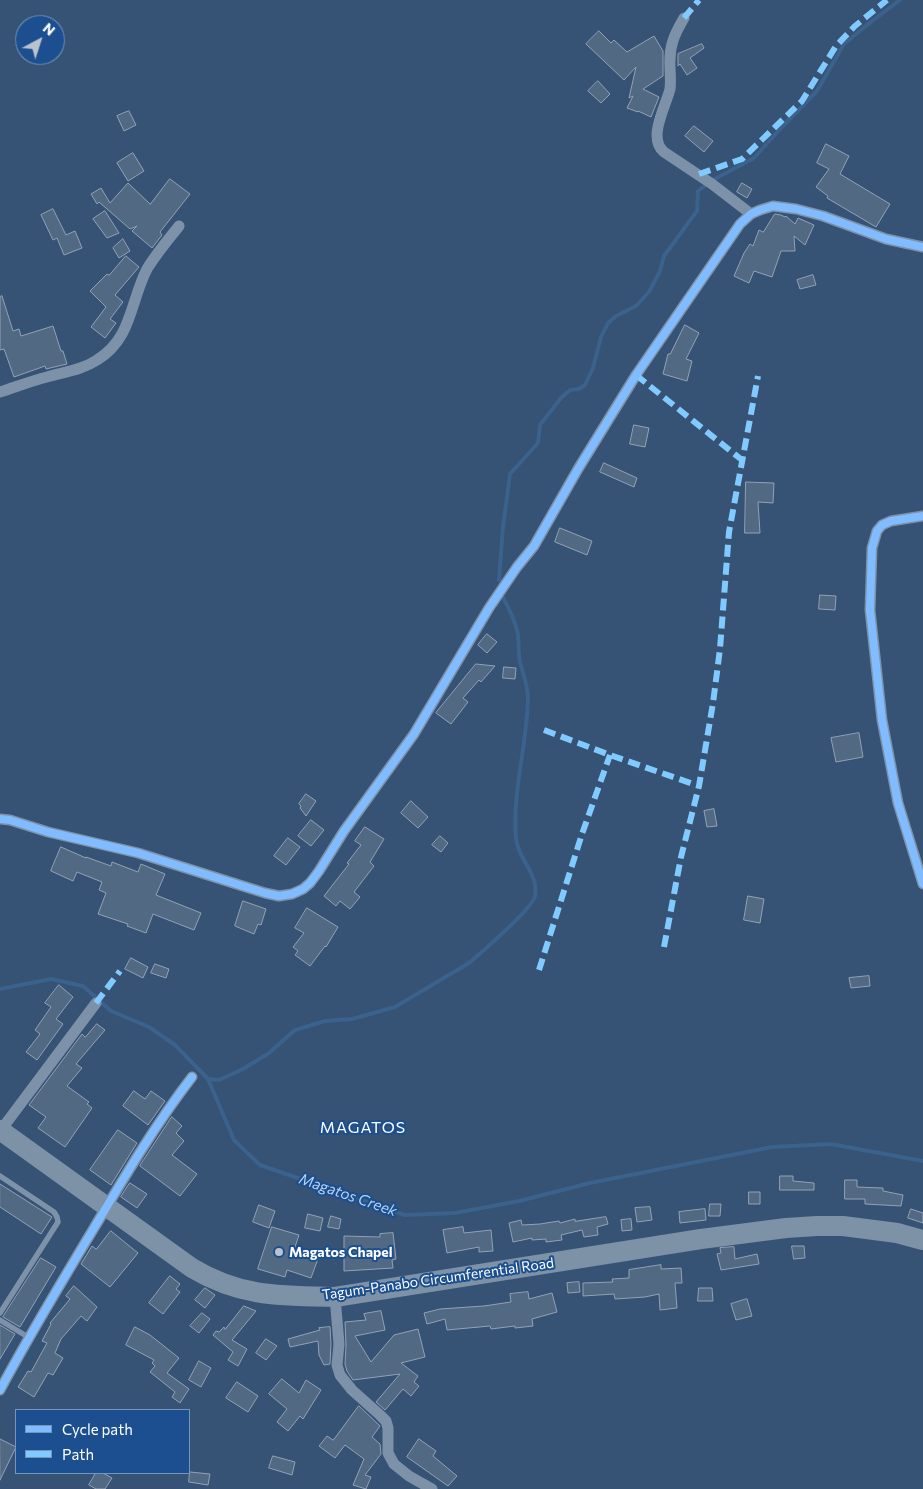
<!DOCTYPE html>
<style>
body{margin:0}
#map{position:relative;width:923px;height:1489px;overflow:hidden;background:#365274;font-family:Commissioner,sans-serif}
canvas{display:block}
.legend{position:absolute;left:15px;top:1409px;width:175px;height:65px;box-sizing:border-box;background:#1b4f8f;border:1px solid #7695bc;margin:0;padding:6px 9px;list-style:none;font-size:15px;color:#fff}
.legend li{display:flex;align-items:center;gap:10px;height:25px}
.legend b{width:25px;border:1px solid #7695bc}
.north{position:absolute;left:15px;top:15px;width:50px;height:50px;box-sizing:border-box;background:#1b4f8f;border:1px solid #7695bc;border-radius:50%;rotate:40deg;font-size:14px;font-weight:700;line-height:20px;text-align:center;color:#fff}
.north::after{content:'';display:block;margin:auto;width:18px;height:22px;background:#b9c2ce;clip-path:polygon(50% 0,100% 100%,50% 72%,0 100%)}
</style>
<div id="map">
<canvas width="923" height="1489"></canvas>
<ul class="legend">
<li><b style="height:6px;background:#80bcff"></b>Cycle path</li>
<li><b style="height:6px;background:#80caff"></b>Path</li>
</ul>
<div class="north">N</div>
</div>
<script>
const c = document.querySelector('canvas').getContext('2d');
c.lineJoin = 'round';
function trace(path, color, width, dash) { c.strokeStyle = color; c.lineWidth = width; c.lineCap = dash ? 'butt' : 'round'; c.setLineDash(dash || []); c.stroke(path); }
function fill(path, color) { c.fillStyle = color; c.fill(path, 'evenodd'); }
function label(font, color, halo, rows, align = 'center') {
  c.font = font + ' Commissioner,sans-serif'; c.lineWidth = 4; c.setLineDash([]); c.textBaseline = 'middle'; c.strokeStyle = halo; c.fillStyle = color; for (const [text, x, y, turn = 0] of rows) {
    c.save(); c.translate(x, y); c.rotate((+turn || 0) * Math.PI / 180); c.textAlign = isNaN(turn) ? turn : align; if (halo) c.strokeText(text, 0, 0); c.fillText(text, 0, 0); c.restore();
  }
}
const stream = new Path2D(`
 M499,580L503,527L510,474L538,443L540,425L561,398L570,390L579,389L585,385L593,368L601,337L608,323L616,316L636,306L649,292L660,271L664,256L697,211L698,191L711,181L754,158L783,126L817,91L844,44L872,21L900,0
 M0,989L51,979L83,986L111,1011L149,1027L175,1045L208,1079L234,1140L260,1165L405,1215L455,1213L519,1201L590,1183L772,1147L831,1144L923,1161
 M208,1079L219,1080L243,1069L269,1053L295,1030L325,1021L352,1019L395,1007L469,963C481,953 533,908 535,896C539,874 518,859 516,839C512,792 527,745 528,699C528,686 523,674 520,662C518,653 519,644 518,635C516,622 509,609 503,597`);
const building = new Path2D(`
 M599,31L611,43L614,40L627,52L654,36L663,51V76L643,89L659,97L651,117L638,111V112L627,108L633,96L629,98L636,67L624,80L586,44Z
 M702,44L704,48L690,58L697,68L687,75L680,64L678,66V54Z
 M598,81L610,94L601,103L588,91Z
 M129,111L136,125L124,131L117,116Z
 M694,126L713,141L704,152L685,136Z
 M826,144L849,156L840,174L890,204L876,227L827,198L828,196L816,187L829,169L817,163Z
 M133,153L144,171L128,181L117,163Z
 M170,179L190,194L160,232L162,235L152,248L132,231L137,226L130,229L99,202L97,204L91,194L101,188L110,203L128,183L150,204Z
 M742,183L752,189L747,198L737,192Z
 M53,209L66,235L75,231L82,248L64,255L57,238L53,240L41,215Z
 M105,211L119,233L107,238L93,219Z
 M775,214L781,215L785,217L786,216L795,224L798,218L814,225L805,245L794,236L795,251H781L772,277L754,271L749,283L734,276L744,253L750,244L753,246L759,230L763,232Z
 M123,239L130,251L119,258L113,248Z
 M126,256L139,267L115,295L123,302L110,319L116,323L105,338L91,327L106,307L90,291L107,274L109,275Z
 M813,275L816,285L800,289L797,280Z
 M2,296L13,331L19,329L21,336L53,326L61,351H63L67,364L46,369L45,366L14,377L4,349L0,350V297Z
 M685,325L699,333L686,359L692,361L687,381L663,374L668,354H670Z
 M634,425L649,428L645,447L630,444Z
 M604,463L637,478L634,487L600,472Z
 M746,482L774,483L773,503L758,502L760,533H745Z
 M560,528L592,541L587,555L555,542Z
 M820,595L836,596L835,610L819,609Z
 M487,634L497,642L487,653L478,645Z
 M476,664L495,666L481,682L479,680L463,698L468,702L451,724L436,713Z
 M504,667L516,668L515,679L503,678Z
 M859,733L863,757L836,762L831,738Z
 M306,794L316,801L306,816L300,808L301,806L299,804Z
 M411,801L428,817L418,828L401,813Z
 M714,809L717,826L707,827L704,811Z
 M311,820L324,830L311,846L298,836Z
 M365,827L384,839L370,862L374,866L354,892L360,897L350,909L340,901L336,906L324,896L349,864L347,863L361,845L355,841Z
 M440,836L448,843L441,852L432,845Z
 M288,838L300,847L286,865L274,856Z
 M61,847L86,858V857L111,866L112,862L138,872L141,864L165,874L156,895L201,913L194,930L153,914L146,933L127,926L128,924L98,914L106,893L99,890L102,882L77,872L73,881L51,871Z
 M748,896L764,899L760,923L744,920Z
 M243,901L266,909L261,925L258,924L254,934L235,926Z
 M307,908L338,927L326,947L325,946L310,966L295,955L298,951L293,947L304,933L295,928Z
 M131,958L148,967L143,978L125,969Z
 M155,964L169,969L166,978L151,973Z
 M869,976L870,986L851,988L849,978Z
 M59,985L73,997L56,1019L63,1024L37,1060L26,1052L40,1034L35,1030L51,1007L45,1003Z
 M97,1024L105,1030L76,1064L82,1068L67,1086L89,1102L87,1104L92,1108L65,1147L38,1128L46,1117L29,1105L82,1034L85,1037Z
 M134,1091L145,1099L151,1091L165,1101L148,1125L123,1106Z
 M172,1117L182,1126L176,1133L184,1141L172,1155L197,1174L180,1196L140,1166Z
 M118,1130L137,1143L111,1185L90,1170Z
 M780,1176H793V1181L814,1183V1190H780Z
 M845,1180H857V1187L883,1188V1191L903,1195L901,1206L865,1204V1199H845Z
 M130,1183L147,1194L137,1208L121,1197Z
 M0,1184L52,1217L41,1234L0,1207Z
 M749,1192H760V1204H749Z
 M710,1204H721L720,1216H709Z
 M259,1205L275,1211L269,1228L253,1222Z
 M650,1207L652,1220L637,1222L635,1208Z
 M705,1209L706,1220L680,1223L679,1212Z
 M911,1209L923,1213V1223L908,1218Z
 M308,1214L323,1218L320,1231L305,1228Z
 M331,1216L341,1219L339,1229L328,1227Z
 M606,1217L608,1224L597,1227L598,1235L584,1237L582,1230L561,1235L562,1240L546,1242V1239L532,1240V1238L513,1242L509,1223L521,1220L522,1225L540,1224L559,1221L560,1223L575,1219V1221Z
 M631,1219L632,1230L622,1231L621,1220Z
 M272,1227L299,1235L295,1247L319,1256L311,1278L287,1270L285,1277L258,1269Z
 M463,1227L464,1233L491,1230L493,1251L479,1252V1247L447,1253L443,1230Z
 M111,1231L138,1253L110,1287L81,1264L92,1246L96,1249Z
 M393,1233L396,1259L392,1260L393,1268L344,1271V1236L380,1237V1234Z
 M792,1246H804L805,1258L794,1259Z
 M734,1247L735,1259L757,1254L759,1264L721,1270L717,1254L721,1253L720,1248Z
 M41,1258L56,1267L20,1327L3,1317Z
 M661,1265V1269L681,1268L682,1283H675L677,1308L660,1310L659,1294L645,1297L615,1299L614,1294L583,1296V1283L613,1282L612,1279L629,1278V1270Z
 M170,1276L180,1284L176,1289L180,1292L163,1314L149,1303Z
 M579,1282L580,1292L568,1293L567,1283Z
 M74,1286L97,1307L87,1321L81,1316L61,1339L55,1353L63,1358L53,1375L48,1373L34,1397L18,1387L28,1371L31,1372L47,1343L42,1341L51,1324L50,1323L70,1299L66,1296Z
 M205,1288L215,1295L205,1308L195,1300Z
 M699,1288H712L713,1301H698Z
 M528,1292L529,1299L552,1293L557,1312L532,1319L533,1326L515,1328V1326L491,1329L490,1326L447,1330L445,1319L427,1324L424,1313L440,1309L484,1306L511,1302L510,1294Z
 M747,1299L752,1316L736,1320L731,1304Z
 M244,1306L256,1311L232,1340L247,1349L238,1366L228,1360L233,1352L213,1335L216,1331L219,1332L224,1327L225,1329Z
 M381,1311L385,1330L355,1336L371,1362L394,1335L418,1329L425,1357L401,1363L418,1376L414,1382L419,1386L411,1396L403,1389L385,1410L376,1402L400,1374L353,1380L347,1371L345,1364L346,1345L345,1322L366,1320L364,1314Z
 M202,1313L210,1319L199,1333L190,1326Z
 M0,1325L15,1334L0,1359Z
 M135,1327L150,1335L179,1358L167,1373L189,1389L180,1403L172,1397L175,1392L150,1372L155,1366L152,1363L154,1360L126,1345Z
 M330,1327L331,1344L330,1364L324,1365L319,1355L318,1341L290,1347L288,1339L320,1330L319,1328Z
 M266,1339L277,1346L266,1360L256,1353Z
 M199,1361L211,1368L201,1387L189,1380Z
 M282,1379L299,1393L306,1380L321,1390L303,1419L300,1416L288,1431L277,1422L287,1409L269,1394Z
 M237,1382L258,1396L248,1412L226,1398Z
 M359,1406L380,1426L372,1437L380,1444L381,1454L365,1475L371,1477L366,1489L353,1485L364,1459L345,1445L335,1458L319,1446L327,1436L333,1440Z
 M0,1439L16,1447L0,1480Z
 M419,1439L436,1451L433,1456L457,1476L448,1486L407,1457Z
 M273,1456L295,1462L292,1475L269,1468Z
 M190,1472L210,1474L208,1485L189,1482Z
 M96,1473H103L112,1478L105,1489H96L89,1485Z`);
const lane = new Path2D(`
 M0,1176L54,1212L57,1217L58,1222L0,1313
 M0,1320L28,1337`);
const street = new Path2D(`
 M684,18C674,35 669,46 670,66C670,73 671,81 670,89C666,106 647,138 664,152L712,184L751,214
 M0,392C16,387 31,381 47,377C64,372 82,370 97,360C132,339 130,302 147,269C156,254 168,240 179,226
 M923,516L891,521L882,525L877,531L872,548L870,610L882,720L898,803L923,884
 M0,819L10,820L48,832L138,853L265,893L279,896L292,894L303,889L310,883L319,871L344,831L414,734L489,608L517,567L534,546L578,469L636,375L740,224L751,214L760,210L773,206L796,209L823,216L886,239L923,247
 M1,1130L96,1003
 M335,1297L339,1344L337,1365L340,1375L352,1390L380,1415L386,1421L388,1428V1453L394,1464L409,1476L432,1489
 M0,1390C30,1334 62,1281 94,1228C125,1176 155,1125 192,1077`);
const highway = new Path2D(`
 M0,1130L192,1268C240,1297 281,1296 335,1297L701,1239L786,1228L817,1226H843L897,1233L923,1240`);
const quiet = new Path2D(`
 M684,18L699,0
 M699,174L742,159L802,101L836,46L855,26L887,0
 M636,375L742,460
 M544,730L610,755L699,786
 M664,947L681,857L699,786L713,703L720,649L729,532L758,376
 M539,970L582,834L610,755
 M96,1003L120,971`);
const cycleway = new Path2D(`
 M923,516L891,521L882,525L877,531L872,548L870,610L882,720L898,803L923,884
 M0,819L10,820L48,832L138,853L265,893L279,896L292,894L303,889L310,883L319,871L344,831L414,734L489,608L517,567L534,546L578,469L636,375L740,224L751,214L760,210L773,206L796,209L823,216L886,239L923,247
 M0,1390C30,1334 62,1281 94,1228C125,1176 155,1125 192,1077`);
const markers = [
 [279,1252,5,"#b9c2ce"]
];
const poiNames = [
 ["Magatos Chapel",289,1252]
];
const streetNames = [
 ["Tagum-Panabo Circumferential Road",438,1279,-8]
];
const waterNames = [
 ["Magatos Creek",348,1195,19]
];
const quarterNames = [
 ["MAGATOS",363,1128]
];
trace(stream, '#3b618d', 4);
fill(building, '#526984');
trace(building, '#92a2b6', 1);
trace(lane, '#7d92a8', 5.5);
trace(street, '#7d92a8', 11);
trace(highway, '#7e92a7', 20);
trace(quiet, '#80caff', 6, [12, 6]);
trace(cycleway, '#80bcff', 8);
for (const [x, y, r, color] of markers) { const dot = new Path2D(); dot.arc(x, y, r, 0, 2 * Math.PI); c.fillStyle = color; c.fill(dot); trace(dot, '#1b4f8f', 2); }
label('bold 14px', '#fff', '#1b4f8f', poiNames, 'left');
label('14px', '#fff', '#1b4f8f', streetNames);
label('italic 15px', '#b5d3f5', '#1b4f8f', waterNames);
c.letterSpacing = '1px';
label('16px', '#fff', '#1b4f8f', quarterNames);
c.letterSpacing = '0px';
</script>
